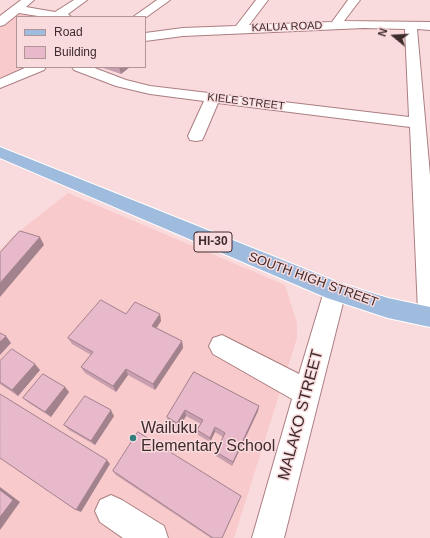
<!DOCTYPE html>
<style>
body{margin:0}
#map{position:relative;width:430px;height:538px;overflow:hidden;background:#fadbdd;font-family:Helvetica,sans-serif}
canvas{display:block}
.legend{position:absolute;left:16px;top:16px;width:130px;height:52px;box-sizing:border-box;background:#fadbdd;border:1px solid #af9596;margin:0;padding:5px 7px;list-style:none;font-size:12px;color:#3e2b2c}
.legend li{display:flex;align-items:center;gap:8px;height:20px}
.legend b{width:20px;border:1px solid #af9596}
.north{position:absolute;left:374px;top:16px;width:40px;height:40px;-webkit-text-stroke:3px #fadbdd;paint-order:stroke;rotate:288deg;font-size:11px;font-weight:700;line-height:16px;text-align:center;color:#3e2b2c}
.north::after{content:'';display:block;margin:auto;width:14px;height:18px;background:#3e2b2c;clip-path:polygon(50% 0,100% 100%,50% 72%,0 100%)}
</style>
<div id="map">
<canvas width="430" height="538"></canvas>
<ul class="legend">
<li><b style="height:5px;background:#9fbbdd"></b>Road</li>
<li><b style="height:11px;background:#e7b9ca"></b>Building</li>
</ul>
<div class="north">N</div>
</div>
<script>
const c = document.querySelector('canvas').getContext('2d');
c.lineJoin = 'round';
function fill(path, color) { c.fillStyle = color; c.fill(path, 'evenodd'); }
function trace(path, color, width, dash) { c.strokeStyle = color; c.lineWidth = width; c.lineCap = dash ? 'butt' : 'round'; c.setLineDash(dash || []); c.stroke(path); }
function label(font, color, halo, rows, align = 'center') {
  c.font = font + ' Helvetica,sans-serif'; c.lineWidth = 3; c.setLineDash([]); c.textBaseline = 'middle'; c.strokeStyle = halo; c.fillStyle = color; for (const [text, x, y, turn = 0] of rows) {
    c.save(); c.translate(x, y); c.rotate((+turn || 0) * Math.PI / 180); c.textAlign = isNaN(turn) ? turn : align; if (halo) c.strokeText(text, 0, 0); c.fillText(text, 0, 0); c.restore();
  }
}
const built = new Path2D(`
 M17,9L66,17H17V67H30L0,79V22Z
 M68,193L285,285L297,323V338L234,538H0V250L12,237Z`);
const minor = new Path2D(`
 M21,0H34L26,7L55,12L74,0H87L68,14L71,17H44L19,13L4,25L0,26V16Z
 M157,0H170L145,18L133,17Z
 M256,0H268L249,25L332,22L348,0H360L344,21L430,22V30L417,29L430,175V321L422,318L418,311L410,127L218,103L204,136L202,140L196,141L190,140L188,136L204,101L150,94L116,86L74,70L72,67H92L126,80L150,86L409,117L405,29L364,28L183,36L145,41V33L183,28L236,26Z
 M27,67H46L44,70L0,88V79Z
 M335,281L343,284L346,291L284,538H252L292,399L213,354L209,346L213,338L222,335L299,374L324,291L327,284Z
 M111,495L122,500L164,526L168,538H123L100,522L95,511L100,500Z`);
const major = new Path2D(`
 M0,147L340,283L388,298L430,307V327L388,318L327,298L0,158Z`);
const wall = new Path2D(`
 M100,67H130L121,74Z
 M126,314H160L161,321L157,328L182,341L183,348L155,390L128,375L116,392L85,373L81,367L91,355L72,344L68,338Z
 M0,361L40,370L18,396L0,384Z
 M194,372L259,406L258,411L232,466L216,456V452L223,437L215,432L210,442L198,435L197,430L201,424L186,416L179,428L168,422L167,417Z
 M65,387L69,392L51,417L29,403L23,398Z
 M114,416L95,445L69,430L64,425Z
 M113,471L241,496L222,538H211L116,475Z`);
const shadedWall = new Path2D(`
 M119,67H130L121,74Z
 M40,237L44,245L0,297V283Z
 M160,314L161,321L153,332L152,326Z
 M6,336L11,343L0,355V342Z
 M182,341L183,348L155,390L153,384Z
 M35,364L40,370L18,396L12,390Z
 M126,369L128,375L116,392L113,386Z
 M65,387L69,392L51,417L45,412Z
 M259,406L258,411L232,466L233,462Z
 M111,410L114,416L95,445L91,441Z
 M185,410L186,416L179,428L177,423Z
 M215,427V432L210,442V438Z
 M107,460L110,464L81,512L76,510Z
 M0,487L20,502L0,530Z`);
const building = new Path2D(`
 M20,231L40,237L0,283V253Z
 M101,300L126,314L135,302L160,314L152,326L182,341L153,384L126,369L113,386L81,367L93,352L68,338Z
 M0,333L6,336L0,342Z
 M12,349L35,364L12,390L0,382V361Z
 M194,372L259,406L233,462L216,452L225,433L215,427L210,438L197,430L203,420L185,410L177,423L167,417Z
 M43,374L65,387L45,412L23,398Z
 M0,394L107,460L76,510L0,458Z
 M85,396L111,410L91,441L64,425Z
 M138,432L241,496L222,538H213L113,471Z
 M0,490L13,500L0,517Z`);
const markers = [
 [133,438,4,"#337c7c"]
];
const farStreetnames = [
 ["KALUA ROAD",287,27,-2],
 ["KIELE STREET",246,102,7]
];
const shields = [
 [213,242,38]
];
const shieldNames = [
 ["HI-30",213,242]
];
const streetNames = [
 ["SOUTH HIGH STREET",313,280,20]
];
const nearStreetnames = [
 ["MALAKO STREET",301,415,-75]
];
const nearPoinames = [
 ["Wailuku",141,429],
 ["Elementary School",141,447]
];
fill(built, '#f9cacc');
trace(minor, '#ab7e81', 2);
trace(major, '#fff', 2);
fill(minor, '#fff');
fill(major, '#9fbbdd');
fill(wall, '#c79fae');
fill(shadedWall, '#a2828d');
fill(building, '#e7b9ca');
trace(building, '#a2828d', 1);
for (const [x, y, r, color] of markers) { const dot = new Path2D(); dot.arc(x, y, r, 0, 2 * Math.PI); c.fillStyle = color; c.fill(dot); trace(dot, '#fadbdd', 1.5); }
label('11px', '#3e2b2c', '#fadbdd', farStreetnames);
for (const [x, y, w] of shields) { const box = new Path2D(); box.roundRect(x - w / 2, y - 10, w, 20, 3); c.fillStyle = '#fadbdd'; c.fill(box); trace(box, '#3e2b2c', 1); }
label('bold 12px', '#3e2b2c', null, shieldNames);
label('13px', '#3e2b2c', '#fadbdd', streetNames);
label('16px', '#3e2b2c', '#fadbdd', nearStreetnames);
label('16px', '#3e2b2c', '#fadbdd', nearPoinames, 'left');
</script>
